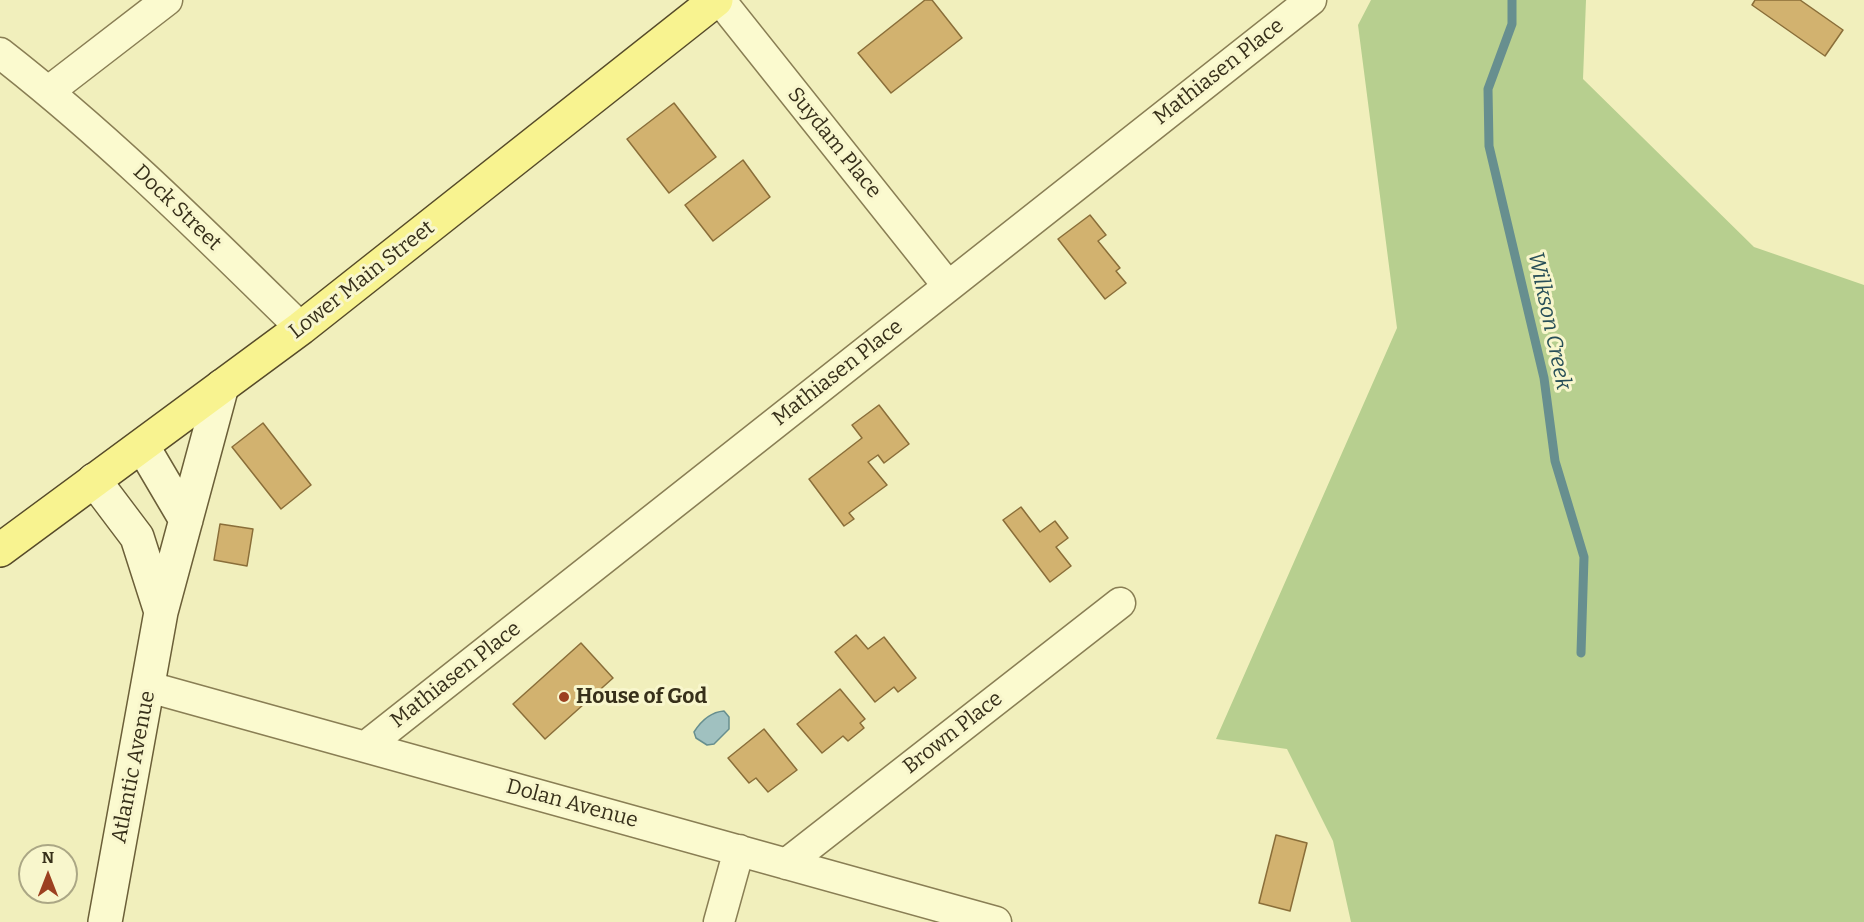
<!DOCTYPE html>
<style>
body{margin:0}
#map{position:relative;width:1864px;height:922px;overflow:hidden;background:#f1efbc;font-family:Bitter,serif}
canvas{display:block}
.north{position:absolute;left:18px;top:844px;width:60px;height:60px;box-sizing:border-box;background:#f8f6cc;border:2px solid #aba785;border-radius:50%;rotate:0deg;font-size:16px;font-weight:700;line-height:24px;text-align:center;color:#37301a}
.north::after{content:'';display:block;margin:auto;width:21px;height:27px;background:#9c4020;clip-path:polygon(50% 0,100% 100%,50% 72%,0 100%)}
</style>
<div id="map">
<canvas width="1864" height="922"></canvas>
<div class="north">N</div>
</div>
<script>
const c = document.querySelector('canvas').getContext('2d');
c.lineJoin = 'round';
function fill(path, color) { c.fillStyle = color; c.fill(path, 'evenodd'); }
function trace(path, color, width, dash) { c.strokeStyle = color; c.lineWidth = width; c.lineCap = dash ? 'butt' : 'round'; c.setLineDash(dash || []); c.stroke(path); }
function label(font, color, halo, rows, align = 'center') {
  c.font = font + ' Bitter,serif'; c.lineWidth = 6; c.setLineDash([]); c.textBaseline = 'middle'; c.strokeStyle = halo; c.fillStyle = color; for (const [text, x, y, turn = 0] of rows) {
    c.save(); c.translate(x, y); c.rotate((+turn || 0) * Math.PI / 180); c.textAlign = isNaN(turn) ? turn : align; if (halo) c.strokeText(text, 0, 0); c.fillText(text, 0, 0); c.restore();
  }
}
const green = new Path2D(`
 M1371,0H1586L1583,79L1754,247L1864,285V922H1351L1333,841L1287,749L1216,739L1397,328L1358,25Z`);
const water = new Path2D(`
 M724,711L729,717V729L714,744L707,745L696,738L694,732C701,721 711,712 724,711Z`);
const stream = new Path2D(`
 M1512,0V24L1488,89L1489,146L1544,378L1555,461L1584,557L1581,653`);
const building = new Path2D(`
 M925,0H932L962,38L891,93L858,53Z
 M1755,0H1800L1843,30L1825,56L1752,5Z
 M674,103L716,157L669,193L627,139Z
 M743,160L770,197L713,241L685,205Z
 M1090,215L1106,235L1098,241L1120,268L1116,271L1126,283L1105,299L1058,239Z
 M879,405L909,444L884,463L878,455L868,462L887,485L849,513L854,519L844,526L809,479L862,438L852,425Z
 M263,423L311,485L281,509L232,447Z
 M1021,507L1040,532L1055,521L1068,538L1056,547L1071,566L1050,582L1003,520Z
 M220,524L253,529L247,566L214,560Z
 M856,635L868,649L884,637L916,678L898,692L894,687L875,702L835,652Z
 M581,643L613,678L545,739L513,704Z
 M840,689L865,719L860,723L864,728L848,741L843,736L822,753L797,724Z
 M764,729L797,770L768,792L756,778L749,783L728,758Z
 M1276,835L1307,843L1290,911L1259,903Z`);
const street = new Path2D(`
 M720,0L948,286
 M0,53C108,137 204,233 301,328
 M49,91L167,0
 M149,687L996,922
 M365,747L1311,0
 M786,864L1120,603
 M719,922L739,850`);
const secondary = new Path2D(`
 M143,447L186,520
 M94,480L137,537L161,612
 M105,922L161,612L222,386`);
const primary = new Path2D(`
 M0,550L301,328L716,0`);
const markers = [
 [564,697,6,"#9c4020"]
];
const streetNames = [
 ["Mathiasen Place",1219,72,-38],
 ["Suydam Place",834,143,51],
 ["Dock Street",177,208,44],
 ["Lower Main Street",362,280,-38],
 ["Mathiasen Place",838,373,-38],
 ["Mathiasen Place",456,675,-38],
 ["Brown Place",953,733,-38],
 ["Atlantic Avenue",134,767,-79],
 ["Dolan Avenue",572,804,15]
];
const poiNames = [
 ["House of God",576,697]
];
const waterNames = [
 ["Wilkson Creek",1549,321,78]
];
fill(green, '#b7cf8f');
fill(water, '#a0c1c0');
trace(water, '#678f8f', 1.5);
trace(stream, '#678f8f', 9);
fill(building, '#d2b26f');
trace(building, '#8a6e39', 1.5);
trace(street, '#897e54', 33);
trace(secondary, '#6b5f38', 36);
trace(primary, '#564a29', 36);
trace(street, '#fbfacf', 30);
trace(secondary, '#fbfacf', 33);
trace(primary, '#f8f390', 33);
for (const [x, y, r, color] of markers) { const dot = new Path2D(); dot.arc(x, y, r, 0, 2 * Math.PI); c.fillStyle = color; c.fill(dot); trace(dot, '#f8f6cc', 2); }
label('21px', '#37301a', '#f8f6cc', streetNames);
label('bold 21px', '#37301a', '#f8f6cc', poiNames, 'left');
label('italic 22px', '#284f58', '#f8f6cc', waterNames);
</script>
